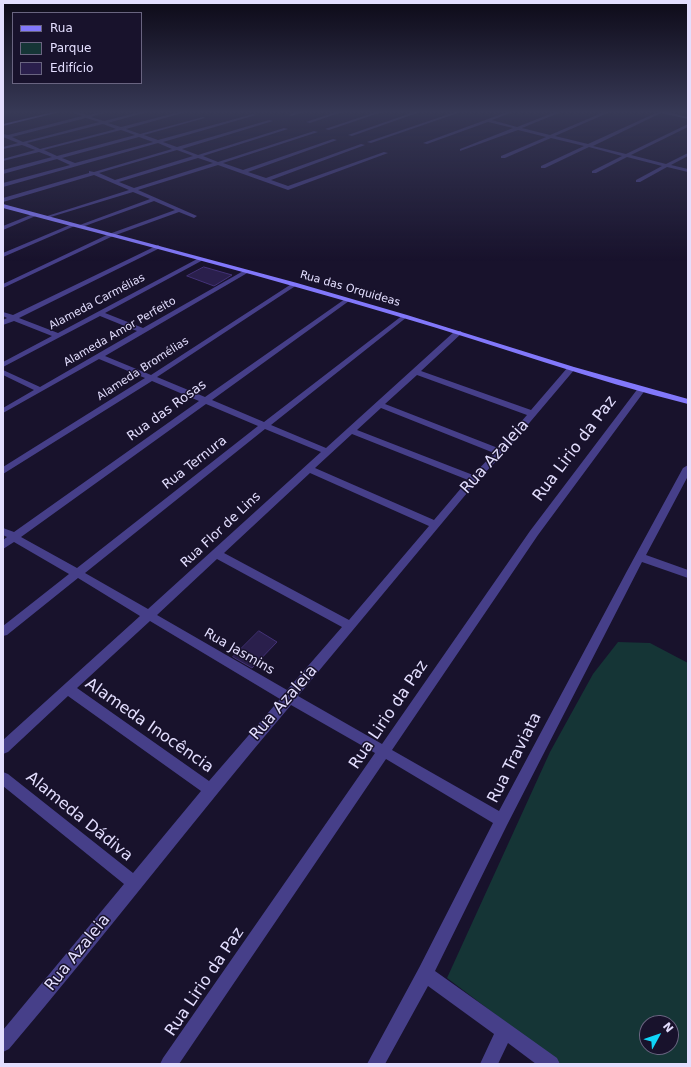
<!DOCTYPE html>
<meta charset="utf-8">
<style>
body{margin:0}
#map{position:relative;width:691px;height:1067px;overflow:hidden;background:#18122c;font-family:"DejaVu Sans",sans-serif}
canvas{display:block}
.frame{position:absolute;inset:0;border:4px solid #e3defe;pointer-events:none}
.legend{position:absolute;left:12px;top:12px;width:130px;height:72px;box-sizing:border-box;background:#18122c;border:1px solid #696480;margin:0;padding:5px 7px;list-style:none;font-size:12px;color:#e3defe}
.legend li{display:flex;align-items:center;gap:8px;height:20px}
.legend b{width:20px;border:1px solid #696480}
.north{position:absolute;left:639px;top:1015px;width:40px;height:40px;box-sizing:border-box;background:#18122c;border:1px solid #696480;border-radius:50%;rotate:50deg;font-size:11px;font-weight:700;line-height:16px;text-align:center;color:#e3defe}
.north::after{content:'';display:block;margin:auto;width:14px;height:18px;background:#10d5f8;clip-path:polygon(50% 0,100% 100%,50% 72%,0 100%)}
</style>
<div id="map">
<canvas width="691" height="1067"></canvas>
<div class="frame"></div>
<ul class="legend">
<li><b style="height:5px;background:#8278fb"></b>Rua</li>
<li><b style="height:11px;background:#153536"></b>Parque</li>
<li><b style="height:11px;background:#2a1f4c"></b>Edifício</li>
</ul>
<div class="north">N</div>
</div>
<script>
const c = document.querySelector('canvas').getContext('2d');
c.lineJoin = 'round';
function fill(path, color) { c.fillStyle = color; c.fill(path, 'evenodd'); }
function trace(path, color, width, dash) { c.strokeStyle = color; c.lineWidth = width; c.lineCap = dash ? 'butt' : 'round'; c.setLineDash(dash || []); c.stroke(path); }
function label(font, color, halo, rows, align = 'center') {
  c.font = font + ' "DejaVu Sans",sans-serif'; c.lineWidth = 3; c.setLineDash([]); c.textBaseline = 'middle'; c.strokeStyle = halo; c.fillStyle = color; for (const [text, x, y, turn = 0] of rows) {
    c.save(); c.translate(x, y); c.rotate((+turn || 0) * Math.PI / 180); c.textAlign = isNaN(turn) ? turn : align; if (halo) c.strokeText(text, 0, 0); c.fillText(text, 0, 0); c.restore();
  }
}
const green = new Path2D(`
 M618,642L650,643L688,663V1064H561L447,978L550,752L593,674ZM647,1023H671V1047H647Z`);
const building = new Path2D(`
 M204,267L232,275L214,286L187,276Z
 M259,631L277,642L252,668L233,657Z`);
const street = new Path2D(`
 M72,112H78L87,115L106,112L91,117L104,121L140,112H147L108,123L121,127L179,112H186L126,129L140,134L203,117L205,118L144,135L158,140L253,114L256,115L163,142L177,147L269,120L273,121L182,149L198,155L284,128L288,129L203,156L218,162L314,131L318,132L223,163L243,170L333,139L337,140L248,172L266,178L361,144L365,145L271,180L288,186L384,152L388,153L288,190L218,165L138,190L197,216L194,218L179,212L113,236L3,288V284L109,234L175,210L154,201L82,227L77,226L150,199L133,192L44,219V217L129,190L94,175L3,202V198L89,173V171L94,172L172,149L158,143L3,187V183L70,165L57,159L3,174V170L52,157L39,152L3,161V159L35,150L22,145L3,149V147L18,143L3,137V134L8,135L82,116ZM86,118L99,122L23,142L12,137ZM103,124L116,129L40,149L27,143ZM121,130L135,135L57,156L44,150ZM139,137L153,142L75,163L62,158ZM177,150L193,156L115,180L99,173ZM198,158L213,163L134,188L119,182Z
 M296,112H303L291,116L289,115Z
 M336,112H342L310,123L306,122Z
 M376,112H382L329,130L325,129Z
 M414,112H420L352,136L348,135Z
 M455,112H461L371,143L367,142Z
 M507,112H513L492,120L517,127L555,112H561L522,128L550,135L604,112H610L555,136L588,144L658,112H667L688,117V119L661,113L593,146L626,154L688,124V127L631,155L666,164L688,153V156L671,165L688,169V172L667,167L640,182H636V180L662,166L627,157L596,173H592V171L622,156L589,147L545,168H541V166L584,146L551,138L505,158H501V156L546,137L518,130L460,151V149L513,128L488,122L427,144L423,143Z
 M33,214L38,215L3,230V226Z
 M72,224L77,225L3,257V253Z
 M158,245L161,247L160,248L19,318L58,333L199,258H203V260L105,313L143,328L245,270H249V272L105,356L151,375L293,283H297V285L157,377L205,397L345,299H349V301L212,400L264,422L403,315H407V317L271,425L326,448L455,331H461L462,333L421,371L531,410L568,367H571L575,369L503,454L477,481L298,696L382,744L530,531L639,387H642L646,389L538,535L392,750L499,811L627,571L683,468L688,465V476L646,555L688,570V578L642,562L507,825L435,971L557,1058L560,1064H536L508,1043L498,1064H480L494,1034L428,986L385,1064H367L419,968L493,823L386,759L179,1064H160L163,1058L375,753L291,705C195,818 105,936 9,1049L3,1052V1030L124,884L3,786V772L8,774L133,873L201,791L68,696L8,752L3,754V740L140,616L78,578L7,635L3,636V626L69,574L14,542L3,549V540L7,537L3,535V528L14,532L199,401L152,381L3,474V467L145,378L99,359L3,413V408L34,390L3,375V370L40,387L137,331L100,316L3,367V362L52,336L14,321L3,325V320L7,318L3,316V312L13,315ZM417,375L527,415L498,448L385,404ZM206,404L258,426L77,568L21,537ZM381,408L494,453L473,475L357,430ZM265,429L321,452L148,609L85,573ZM352,434L468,480L434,520L315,468ZM310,473L429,526L349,620L224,553ZM217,559L342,627L287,690L157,615ZM150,621L280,699L209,781L77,688Z`);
const secondary = new Path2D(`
 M53,112H60L3,126V124Z
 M3,204L297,283L407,315L574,367L688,399V404C591,380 496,345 400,317C269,278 136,243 3,208Z`);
const farStreetnames = [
 ["Rua das Orquideas",350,289,16],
 ["Alameda Carmélias",97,302,-28],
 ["Alameda Amor Perfeito",120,332,-30],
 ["Alameda Bromélias",143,369,-33]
];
const streetNames = [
 ["Rua das Rosas",167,411,-36],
 ["Rua Ternura",195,463,-38],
 ["Rua Flor de Lins",221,530,-43],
 ["Rua Jasmins",239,652,30]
];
const nearStreetnames = [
 ["Rua Lirio da Paz",575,449,-53],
 ["Rua Azaleia",495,457,-48],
 ["Rua Azaleia",284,703,-49],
 ["Rua Lirio da Paz",389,715,-56],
 ["Alameda Inocência",149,726,35],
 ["Rua Traviata",515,758,-63],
 ["Alameda Dádiva",79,817,39],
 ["Rua Azaleia",78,953,-51],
 ["Rua Lirio da Paz",205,982,-56]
];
fill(green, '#153536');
fill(building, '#2a1f4c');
trace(building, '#433277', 1);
fill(street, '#463f89');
fill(secondary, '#8278fb');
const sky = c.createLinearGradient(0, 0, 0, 261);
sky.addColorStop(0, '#0d0a18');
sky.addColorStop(0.43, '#373956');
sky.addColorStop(1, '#37395600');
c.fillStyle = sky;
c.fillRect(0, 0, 691, 261);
label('11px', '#e3defe', '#18122c', farStreetnames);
label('13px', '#e3defe', '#18122c', streetNames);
label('16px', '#e3defe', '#18122c', nearStreetnames);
</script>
